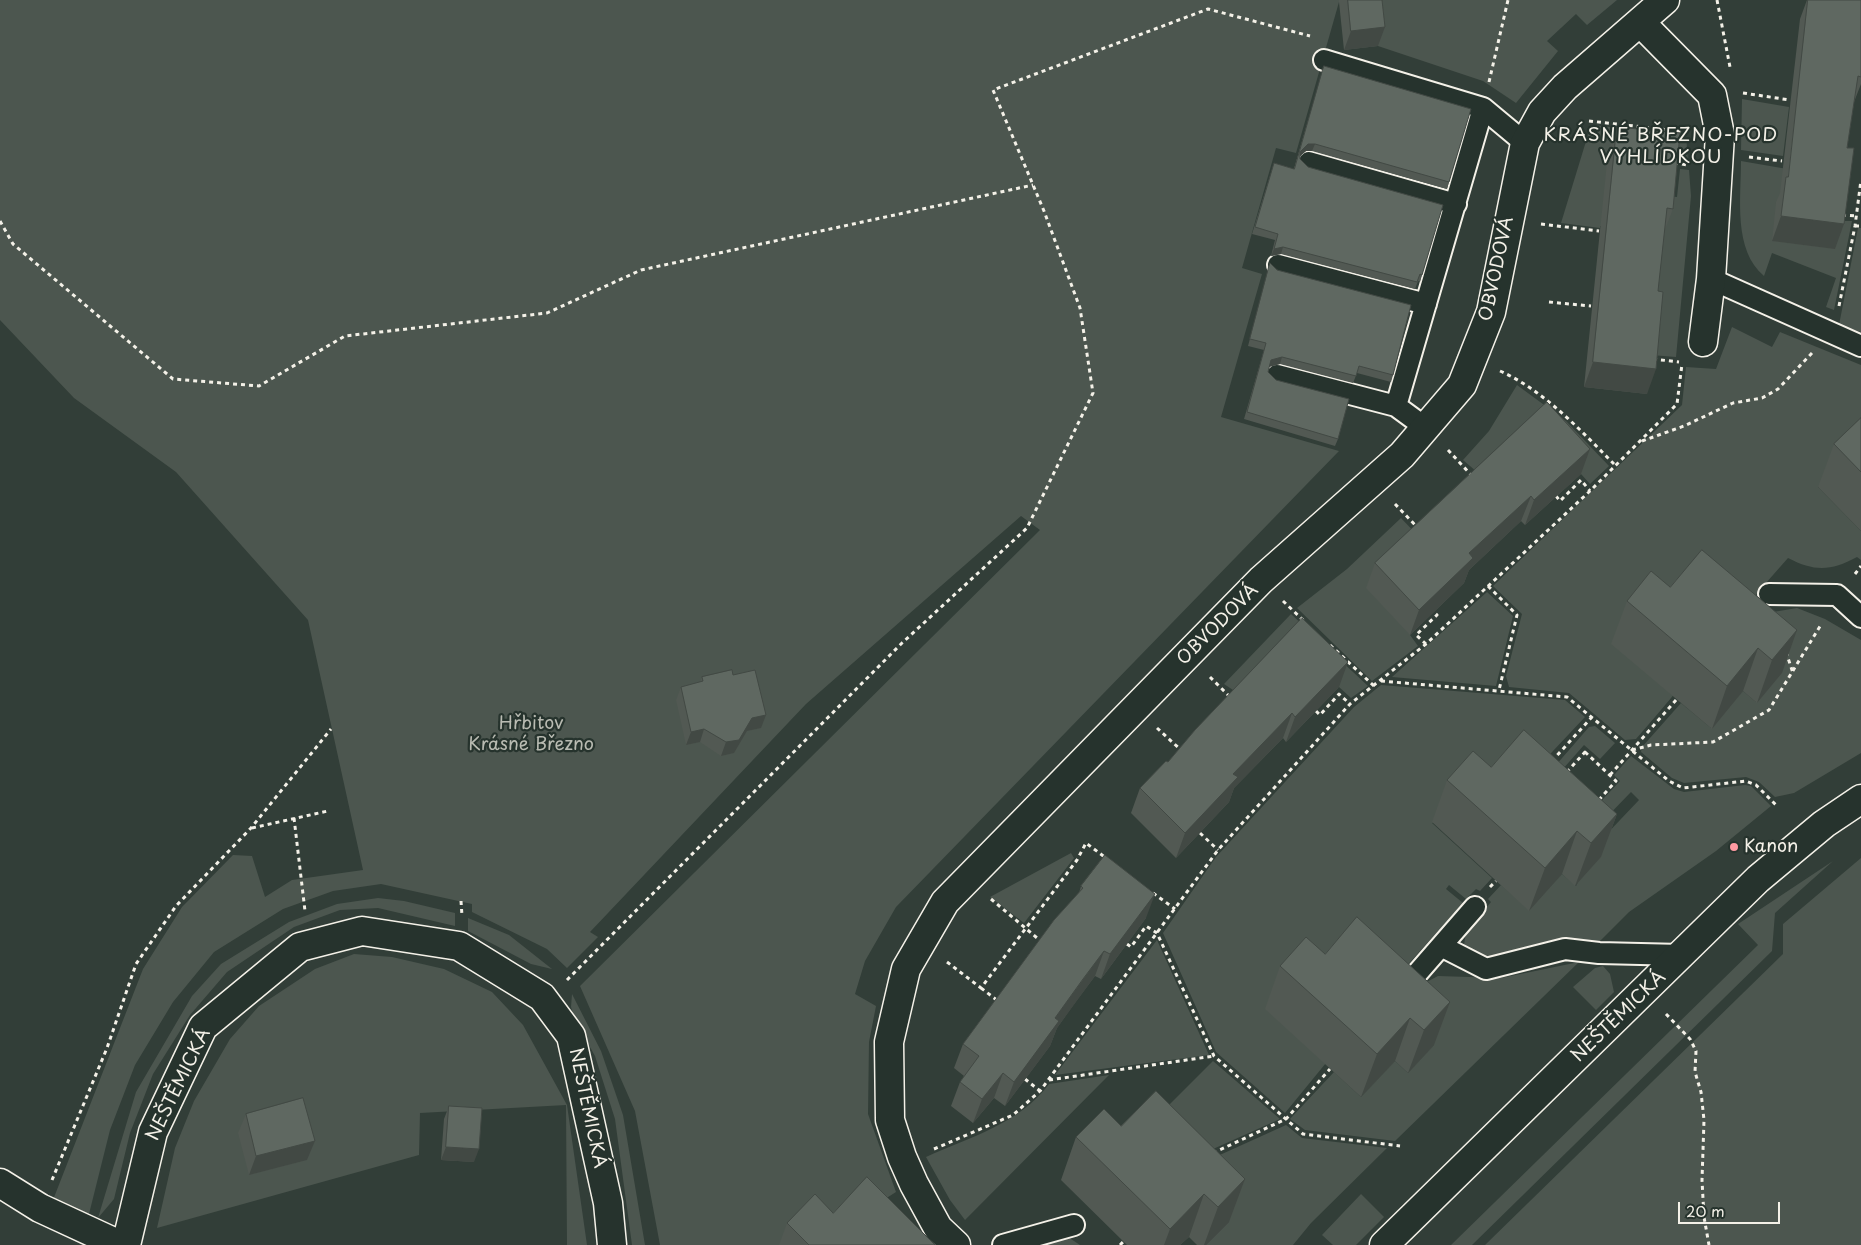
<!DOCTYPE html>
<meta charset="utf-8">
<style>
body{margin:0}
#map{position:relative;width:1861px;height:1245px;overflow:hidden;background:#323e38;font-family:"Playpen Sans",sans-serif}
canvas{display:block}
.scale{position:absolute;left:1678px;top:1202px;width:102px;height:22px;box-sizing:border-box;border:2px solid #f4f1e8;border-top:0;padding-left:6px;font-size:15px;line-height:18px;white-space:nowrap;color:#f4f1e8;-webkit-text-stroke:4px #26332d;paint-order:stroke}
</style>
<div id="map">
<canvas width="1861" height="1245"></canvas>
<div class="scale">20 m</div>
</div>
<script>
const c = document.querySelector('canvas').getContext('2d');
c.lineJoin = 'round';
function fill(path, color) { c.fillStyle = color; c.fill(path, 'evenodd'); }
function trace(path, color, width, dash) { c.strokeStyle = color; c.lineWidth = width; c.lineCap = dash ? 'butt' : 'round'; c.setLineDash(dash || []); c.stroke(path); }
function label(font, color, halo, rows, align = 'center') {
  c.font = font + ' "Playpen Sans",sans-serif'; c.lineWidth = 4.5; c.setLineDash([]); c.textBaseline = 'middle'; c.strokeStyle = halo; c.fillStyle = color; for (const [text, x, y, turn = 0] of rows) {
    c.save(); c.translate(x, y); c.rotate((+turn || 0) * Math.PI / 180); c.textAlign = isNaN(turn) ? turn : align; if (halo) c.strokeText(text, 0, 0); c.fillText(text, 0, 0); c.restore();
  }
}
const green = new Path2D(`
 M0,0H1356L1339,2L1296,153L1276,148L1242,268L1262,274L1221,417L1339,451L896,907L865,961L855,994L876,1006L869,1042L868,1114L896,1192L852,1220L792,1245H660L635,1111L580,986L1040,530L1021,516L806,704L590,932L598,937L567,968L547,949L472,912V904L381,884L333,891L283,909L214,952L173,1002L135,1065L110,1130L88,1218L53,1200L143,969L182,907L233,855L252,856L265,897L292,880L363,870L308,620L176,472L74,398L0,320Z
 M1373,0H1617L1587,25L1576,14L1547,41L1558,51L1516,103L1483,81L1378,46Z
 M1742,99L1789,107L1783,156L1741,150Z
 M1591,125L1686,135L1688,161L1671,158L1612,226H1600V228L1561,223Z
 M1741,161L1793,170L1839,221H1852L1834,310L1826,307L1836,278L1772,253L1764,276C1733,250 1741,198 1741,161Z
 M1680,169L1689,170L1691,196L1676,357L1651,355L1668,196L1677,197Z
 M1858,228H1861V332L1839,325Z
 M1732,327L1772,347L1780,332L1861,365V475L1818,487L1861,531V560L1857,557C1831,571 1815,572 1788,558C1735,617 1688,680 1636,739L1625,740L1569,693L1509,687L1506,676L1522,614L1493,586L1682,405L1686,367L1716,369Z
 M1517,385L1566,421L1609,466L1590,484L1581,474L1484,478L1463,460L1489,431Z
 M1401,518L1420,538L1410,635L1418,646L1372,681L1297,608L1347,569Z
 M1487,592L1513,616L1496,686L1392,677Z
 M1797,608L1825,619L1861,640V753L1794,793L1775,797L1759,782L1746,777L1684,783L1672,778L1641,752L1642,747L1681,703L1711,728L1743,691L1756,702L1767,613Z
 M1291,614L1368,686L1351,698L1339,687L1242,696L1224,684Z
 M1381,685L1565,700L1585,717L1521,785L1432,823L1492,878L1480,891L1476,889L1466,899L1449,885L1446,889L1463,903L1394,980L1285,1113L1216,1052L1163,933L1216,857L1354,707Z
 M1595,726L1615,743L1600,759L1584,745L1555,778L1549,773L1589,727Z
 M1631,756L1674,789L1684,792L1745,785L1751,786L1771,806L1716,851L1629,912L1597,944L1486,958L1472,954L1464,945L1466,932L1491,902L1488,899L1501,885L1529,910L1562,874L1576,886L1601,840L1639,800L1631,792L1600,824L1589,814L1620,781L1614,775Z
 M1071,853L1074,858L1024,923L990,897Z
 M1861,858V1245H1485L1783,954V924Z
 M1833,861L1775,913L1772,951L1472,1245H1451L1758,945L1738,924Z
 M378,898L404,901L455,913V926L378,908L340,910L294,927L227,972L190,1015L153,1074L130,1133L114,1199L98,1218L136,1092L192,996L221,964L289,922L337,904Z
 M468,918L509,935L552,969L531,964L468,931Z
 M1157,940L1209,1055L1055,1075Z
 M354,954L392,957L444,969L492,992L523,1025L567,1105L587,1245H567L566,1105L420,1113L419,1155L157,1228L175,1148L194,1101L230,1039L259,1006L315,969Z
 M1579,962L1395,1141L1305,1130L1290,1119L1334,1072L1361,1097L1395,1061L1408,1073L1434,1045L1397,1010L1415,988L1438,976L1501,978Z
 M1603,966L1610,974L1614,992L1596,1010L1573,987L1595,968Z
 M572,994L601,1051L623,1115L645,1245H632L615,1119L595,1056L575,1020L571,1007Z
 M1213,1061L1280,1119L1173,1167L1140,1134Z
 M1109,1075L965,1220L950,1200L926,1157C970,1137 1019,1124 1049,1084Z
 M1286,1125L1302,1138L1387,1148L1311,1223L1293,1245H1206L1229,1222L1180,1173Z
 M1361,1194L1384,1217L1356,1245H1333L1322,1235Z
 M1068,1237L1080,1245H1043Z`);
const path = new Path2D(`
 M1717,0L1730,67
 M1489,82L1508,0
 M1743,93L1790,100
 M1589,121L1688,132
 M1749,157L1782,161
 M1674,163L1688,165
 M1842,215L1856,216
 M0,221L13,244L173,379L259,386L345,336L547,313L641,270L1033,185
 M1541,224L1599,231
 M1855,226H1861
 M1549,302L1591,306
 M1839,306L1855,226L1861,180
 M1653,359L1679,362
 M1500,371C1545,391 1581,431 1615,465
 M1642,441L1684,426L1733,403L1762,398L1778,389L1812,353
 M1448,450L1473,477
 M1556,496L1560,501L1581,480L1590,491
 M1395,504L1418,528
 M1855,574L1861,566
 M1488,586L1517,615L1499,690
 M1283,601L1304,621
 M1426,644L1416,635L1437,615L1434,612
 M1330,645L1374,686
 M1786,652L1793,673
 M1210,677L1230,697
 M1381,681L1567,697L1669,781L1683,788L1746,781L1756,785L1778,807
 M1316,711L1320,715L1339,694L1350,704
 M1157,728L1182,751
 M1632,750L1651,745L1713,742L1769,710L1822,623
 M1585,752L1616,781L1587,813L1556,784Z
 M1552,761L1592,717
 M1610,775L1676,700
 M294,818L305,911
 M252,828L328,811
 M1200,833L1218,850
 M1490,887L1496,881
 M1153,893L1175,909
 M991,899L1043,943
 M461,901L462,916
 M1127,944L1131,947L1146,926L1157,933L1214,1056L1303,1134L1400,1146
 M947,962L981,988L1077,860L1086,843L1106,858
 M567,980L902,643L1027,528L1093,393L1080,308L1044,211L993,90L1208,9L1310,36
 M981,988L998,1001
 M1666,1014L1690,1039L1696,1051L1695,1072L1701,1092L1704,1120L1702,1180L1704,1217L1709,1245
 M1025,1079L1040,1091
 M1049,1080L1214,1056
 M934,1149L1013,1115L1040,1091L1218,850L1350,704L1426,644L1590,491L1677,404L1682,364
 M1213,1153L1286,1119L1330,1069
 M52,1180L107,1048L136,964L176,906L251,828L331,729
 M1120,1245L1124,1241`);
const lane = new Path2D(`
 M1324,60L1483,108
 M1309,162L1456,204
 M1278,265L1426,304
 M1711,279L1861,346
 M1277,375L1396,406
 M1426,428L1396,406L1483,108L1525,143
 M1769,594L1837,595L1861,617
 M1441,946L1486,969L1565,949L1599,953L1682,955
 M1414,977L1475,907
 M1003,1245L1074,1225`);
const street = new Path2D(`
 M1640,22L1712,95L1720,135L1711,279L1703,342
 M0,1183L40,1208L120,1245
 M126,1245L153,1132L203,1027L300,947L362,931L459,946L542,997L571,1036L608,1203L612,1245
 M956,1245L938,1228L914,1184L902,1157L890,1120L889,1042L906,969L945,902L1261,580L1402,455L1462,385L1491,312L1525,143L1542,112L1565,87L1665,0
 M1384,1245L1758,879L1824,824L1861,799`);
const wall = new Path2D(`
 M1339,0H1382L1385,27L1378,46L1344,50L1339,2Z
 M1807,0H1861V84L1854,102L1847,148L1844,224L1835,249L1772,241L1776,202L1780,193L1800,19Z
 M1324,66L1449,182L1447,189L1312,151H1306L1300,156V159L1422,275L1420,282L1418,281L1415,289L1281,254L1271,256L1275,240L1252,234L1274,163L1294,169Z
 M1617,127L1673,209L1664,232L1647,394L1584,387L1608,152Z
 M1270,263L1393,375L1391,382L1357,373L1353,383L1280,364L1269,367L1268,372L1338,439L1335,446L1244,419L1264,350L1248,346Z
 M1861,418V531L1818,487L1834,444Z
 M1590,449L1581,474L1525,525L1521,521L1469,570L1464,583L1410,635L1366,588L1375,563Z
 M1702,550L1782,673L1757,703L1743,691L1712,729L1611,644L1627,601L1670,587Z
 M733,675L761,728L747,731L734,753L721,756L700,742L686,745L676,700L681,687L700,682L702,677Z
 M1339,687L1286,742L1283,738L1234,788L1229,802L1176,858L1131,813L1140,788L1168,762Z
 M1491,767L1617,814L1601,857L1575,886L1562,874L1529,911L1432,822L1447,780Z
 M1081,886L1146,918L1101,979L1095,976L1074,1004L1057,1028L1050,1046L1005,1106L994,1098L973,1123L951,1106L960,1082L964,1076L954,1068L963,1044L1079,893Z
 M1325,954L1450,1002L1434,1045L1408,1073L1395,1061L1361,1097L1265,1009L1280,966Z
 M449,1106L474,1162L441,1160L444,1119Z
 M246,1114L315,1141L307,1160L249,1175L238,1133Z
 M1121,1126L1245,1179L1229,1222L1206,1245H1197L1189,1237L1180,1245H1127L1061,1180L1076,1137Z
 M833,1213L935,1245H779L787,1223Z`);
const shadedWall = new Path2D(`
 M1385,27L1378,46L1344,50L1351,31Z
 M1308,144H1315L1312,151H1306L1298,158L1300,152Z
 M1781,216L1844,224L1835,249L1772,241Z
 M1283,247L1281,254L1271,256L1274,249Z
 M1282,357L1280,364L1268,367L1271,360Z
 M1593,362L1656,369L1647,394L1584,387Z
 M1590,449L1581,474L1525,525L1534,500Z
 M1531,496L1521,521L1469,570L1464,583L1410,635L1419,610L1469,553Z
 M1797,630L1782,673L1757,703L1772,660Z
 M1758,648L1743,691L1712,729L1727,686Z
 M1348,662L1339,687L1286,742L1295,717Z
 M1292,713L1283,738L1234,788L1229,802L1176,858L1185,833L1233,774Z
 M766,715L761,728L747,731L734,753L721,756L726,742L752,718Z
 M704,729L700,742L686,745L691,732Z
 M1617,814L1601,857L1575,886L1591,843Z
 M1577,831L1562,874L1529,911L1545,868Z
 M1155,894L1146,918L1101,979L1110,954Z
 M1104,951L1095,976L1057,1028L1050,1046L1005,1106L1014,1082L1055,1018Z
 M1450,1002L1434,1045L1408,1073L1424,1030Z
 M1410,1018L1395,1061L1361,1097L1377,1054Z
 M1003,1073L994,1098L973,1123L982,1099Z
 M315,1141L307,1160L249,1175L256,1156Z
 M446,1147L479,1149L474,1162L441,1160Z
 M1245,1179L1229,1222L1206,1245H1204L1218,1207Z
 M1204,1194L1189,1237L1180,1245H1164L1170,1229Z`);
const building = new Path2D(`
 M1348,0H1382L1385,27L1351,31Z
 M1808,0H1861V77L1858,76L1847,148H1854L1844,224L1781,216L1786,177H1788Z
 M1324,66L1471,109L1449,182L1315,144H1308L1300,152V159L1308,167L1443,205L1422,275L1420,274L1417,282L1283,247L1274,249L1278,234L1255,227L1274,163L1294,169Z
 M1617,127L1680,133L1673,209L1667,208L1658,291L1663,292L1656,369L1593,362Z
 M1270,263L1277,270L1411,305L1393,375L1359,366L1356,376L1282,357L1271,360L1268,372L1276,380L1349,399L1338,439L1247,412L1266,343L1250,339Z
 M1547,402L1590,449L1534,500L1531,496L1469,553L1473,558L1419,610L1375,563Z
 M1861,418V472L1834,444Z
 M1702,550L1797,630L1772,660L1758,648L1727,686L1627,601L1651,571L1670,587Z
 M1302,618L1348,662L1295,717L1292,713L1233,774L1238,777L1185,833L1140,788L1166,761L1168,762L1195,730Z
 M732,670L733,675L755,670L766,715L752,718L739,740L726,742L704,729L691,732L681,687L703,681L702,677Z
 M1524,730L1617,814L1591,843L1577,831L1545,868L1447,780L1473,751L1491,767Z
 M1105,855L1155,894L1110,954L1104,951L1083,979L1055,1018L1059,1021L1014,1082L1003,1073L982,1099L960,1082L979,1056L963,1044L1054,920L1083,888L1081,886Z
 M1357,917L1450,1002L1424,1030L1410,1018L1377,1054L1280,966L1306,937L1325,954Z
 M1156,1091L1245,1179L1218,1207L1204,1194L1170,1229L1076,1137L1104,1109L1121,1126Z
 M303,1098L315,1141L256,1156L246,1114Z
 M449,1106L482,1108L479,1149L446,1147Z
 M867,1177L935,1245H809L787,1223L815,1194L833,1213Z`);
const markers = [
 [1734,847,5,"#ff9aa2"]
];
const streetNames = [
 ["OBVODOVÁ",1497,269,-78],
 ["OBVODOVÁ",1218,625,-45],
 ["NEŠTĚMICKÁ",1619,1017,-44],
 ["NEŠTĚMICKÁ",179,1085,-64],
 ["NEŠTĚMICKÁ",587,1108,78]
];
const parkNames = [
 ["Hřbitov",531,724],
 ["Krásné Březno",531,745]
];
const poiNames = [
 ["Kanon",1744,847]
];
const neighbourhoodNames = [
 ["KRÁSNÉ BŘEZNO-POD",1661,136],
 ["VYHLÍDKOU",1661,158]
];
fill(green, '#4c564f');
trace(lane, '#f4f1e8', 24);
trace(street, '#f4f1e8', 31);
trace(path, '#f4f1e8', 3, [4, 4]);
trace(lane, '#26332d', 20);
trace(street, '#26332d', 28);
fill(wall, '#525953');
fill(shadedWall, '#424944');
fill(building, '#5f6861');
trace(building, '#424944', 1);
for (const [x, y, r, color] of markers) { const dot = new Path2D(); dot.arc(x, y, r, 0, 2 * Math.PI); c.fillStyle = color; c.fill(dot); trace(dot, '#26332d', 2); }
label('18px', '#f4f1e8', '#26332d', streetNames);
label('18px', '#b9bbb2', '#26332d', parkNames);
label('18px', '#f4f1e8', '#26332d', poiNames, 'left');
c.letterSpacing = '1px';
label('19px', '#f4f1e8', '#26332d', neighbourhoodNames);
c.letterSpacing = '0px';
</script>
